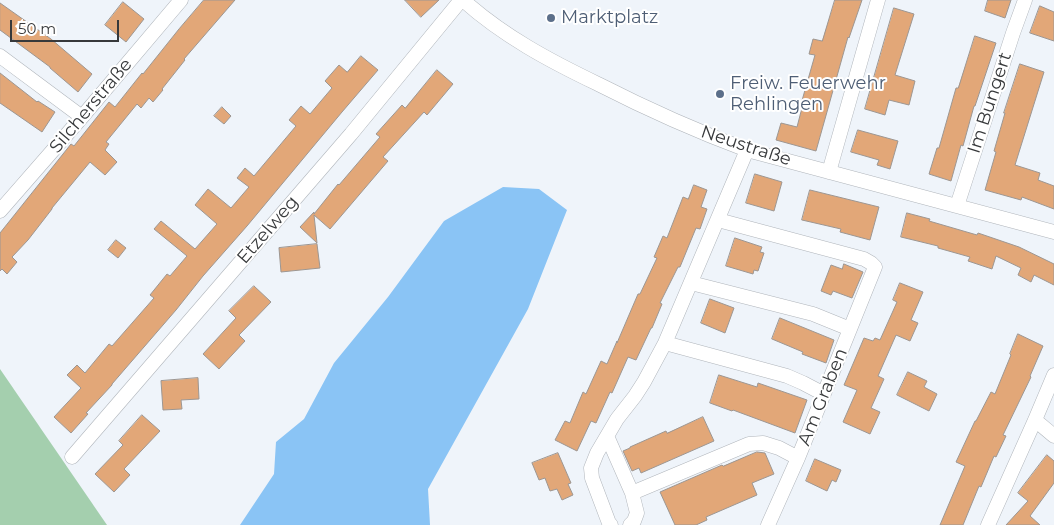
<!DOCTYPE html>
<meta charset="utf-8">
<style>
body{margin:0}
#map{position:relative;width:1054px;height:525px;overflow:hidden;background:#eff4fa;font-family:Montserrat,sans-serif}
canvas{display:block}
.scale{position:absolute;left:10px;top:20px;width:109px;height:22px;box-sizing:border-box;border:2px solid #37393b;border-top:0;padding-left:6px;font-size:15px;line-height:18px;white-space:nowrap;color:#37393b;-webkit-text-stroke:4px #fff;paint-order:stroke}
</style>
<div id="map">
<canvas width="1054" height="525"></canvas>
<div class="scale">50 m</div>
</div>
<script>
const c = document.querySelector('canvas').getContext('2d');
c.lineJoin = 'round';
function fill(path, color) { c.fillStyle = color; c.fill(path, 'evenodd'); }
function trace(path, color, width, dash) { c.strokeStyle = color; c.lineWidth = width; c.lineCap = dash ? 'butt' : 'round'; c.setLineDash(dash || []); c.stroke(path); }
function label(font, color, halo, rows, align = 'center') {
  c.font = font + ' Montserrat,sans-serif'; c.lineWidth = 4; c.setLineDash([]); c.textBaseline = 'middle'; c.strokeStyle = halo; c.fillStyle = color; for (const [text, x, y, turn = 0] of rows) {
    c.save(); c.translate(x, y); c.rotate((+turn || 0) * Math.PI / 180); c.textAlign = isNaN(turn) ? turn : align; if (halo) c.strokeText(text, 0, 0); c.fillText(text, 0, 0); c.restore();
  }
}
const green = new Path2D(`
 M0,369L107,525H0Z`);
const water = new Path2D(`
 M503,187L539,189L567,210L528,309L428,489L430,525H240L274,474L276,442L304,419L334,363L388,297L444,221Z`);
const building = new Path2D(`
 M204,0H235L184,59L185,60L162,89L163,90L153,102L149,98L141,108L137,104L106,142L109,144L105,150L117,162L105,175L90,162L52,208V209L28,240L12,257L17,262L7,274L2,269L0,271V233L71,144L74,146L109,102L115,107L142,73L143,74L179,29Z
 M405,0H439L421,17Z
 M835,0H862L849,38L848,37L816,151L776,140L781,123L797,127L803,104H801L815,55L809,54L813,39L822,41Z
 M988,0H1011L1005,18L985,11Z
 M123,2L144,19L126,42L105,25Z
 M0,3L51,39L92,74L78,92L50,68V67L0,30Z
 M1040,6L1054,12V41L1030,33Z
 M894,8L914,14L895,75L915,81L909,105L889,100L885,115L865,109Z
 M975,36L996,43L975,106H974L963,146L961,145L951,181L929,174L937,148H939L956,88H958Z
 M361,56L378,70L342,112L247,226L203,276L176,310L112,384V385L86,413L88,414L71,433L54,417L81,388L67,375L77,365L85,373L109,344L112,346L154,298L150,295L167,274L170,276L187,256L154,229L161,221L195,249L217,224L195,205L208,189L231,208L249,187L237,178L245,168L254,176L296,126L289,120L301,106L310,114L332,88L325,81L339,65L347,72Z
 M1020,64L1044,72L1015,165L1040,173L1038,180L1054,186V209L1022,197L1021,200L985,190L996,152L994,151L1005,113H1004Z
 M437,70L453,84L427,115L424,112L383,157L388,161L330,229L314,215L317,243L300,227L314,212V214L338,184L339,185L380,137L376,134L402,105L405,108Z
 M0,73L37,102L38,101L55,112L42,132L0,103Z
 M222,107L231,116L224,124L214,116Z
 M858,130L898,141L890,169L877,165L879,160L851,152Z
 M755,174L782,182L774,211L746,203Z
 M694,185L707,190L701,207L707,209L700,229L696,228L680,267H678L660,303L662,304L652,328H651L636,360L628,357L612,393L610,392L596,423L591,421L577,451L555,440L565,421L570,423L583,392L586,394L601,361L607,364L617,341V343L638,294H640L657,258L654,257L663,236L667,238L683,197L688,199Z
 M810,190L879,207L870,240L840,232L841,229L802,220Z
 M907,213L930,219L929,221L977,235L978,233L1019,247L1054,264V285L1034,275L1031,282L1018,275L1021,268L996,256L992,269L968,261L970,257L938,248V246L901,237Z
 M735,238L762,247L760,252L764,253L758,271L754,270L753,274L726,266Z
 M116,240L126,248L118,258L108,250Z
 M317,244L320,268L281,272L279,248Z
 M844,264L863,272L852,298L833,291L831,295L821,291L831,265L842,269Z
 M900,283L923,292L911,320L918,323L910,341L896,335L878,376L884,379L871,408L880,412L870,434L843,422L857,390L844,385L864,338L873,341L875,338L880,340L897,302L893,300Z
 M254,286L271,302L239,335L245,341L219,369L203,354L236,318L229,311Z
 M710,299L734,308L725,333L701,323Z
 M780,318L834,340L826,363L802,354L803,352L772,339Z
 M1018,334L1043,346L1030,376L1031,377L1003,435L1006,436L996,457L994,456L981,487L979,486L963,525H940L965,466L956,462L975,421H976L991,392L995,394L1011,355L1010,354Z
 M908,372L927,381L924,387L937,394L929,411L897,395Z
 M719,375L757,387L758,383L807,400L795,433L733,410L732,411L710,403Z
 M198,378L199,399L181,400L182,409L163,410L161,381Z
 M142,415L160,431L124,469L130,475L114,492L95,474L123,445L119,441Z
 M703,417L714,441L641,473L639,468L632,471L623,451L630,448V447L666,431L667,433Z
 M757,452L765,453L774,474L752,483L757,495L706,517L707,520L696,525H675L660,492L722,465L723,466Z
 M558,453L571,483L568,484L573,495L562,500L557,489L550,491L545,478L539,480L532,463Z
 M1047,455L1054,461V483L1030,516L1040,525H1006L1028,501L1018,493Z
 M815,459L841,470L836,482L832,480L827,491L806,481Z`);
const minor = new Path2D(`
 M463,0C503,36 550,61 598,84C647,109 696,131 747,150L1054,232
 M0,56L82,117
 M829,172L878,0
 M957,206L1013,33L1025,0
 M0,211L82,117L181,0
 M718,220L864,259L871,263L875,267L798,458L768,525
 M691,283L813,314L850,329
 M665,343L787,376L803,383L824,394
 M1035,420L1054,436
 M607,436L632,493L637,513L634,521L630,525
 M72,457L351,134L461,0
 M632,493L749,444L763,443L779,448L798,458
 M611,525L609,523L592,478L591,468L597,453L617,419L635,396L644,382L665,343L747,150
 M988,525L1035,420L1054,375`);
const markers = [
 [551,18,5,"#5c6f8a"],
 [720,94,5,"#5c6f8a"]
];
const serviceNames = [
 ["Marktplatz",561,18],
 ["Freiw. Feuerwehr",730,84],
 ["Rehlingen",730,105]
];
const streetNames = [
 ["Im Bungert",990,103,-72],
 ["Silcherstraße",91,106,-50],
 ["Neustraße",746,146,18],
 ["Etzelweg",268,230,-49],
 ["Am Graben",823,397,-68]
];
fill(green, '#a4cfae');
fill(water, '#8ac4f5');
fill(building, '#e2a778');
trace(building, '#9c9692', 1);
trace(minor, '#b0b5bb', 15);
trace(minor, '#fff', 14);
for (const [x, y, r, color] of markers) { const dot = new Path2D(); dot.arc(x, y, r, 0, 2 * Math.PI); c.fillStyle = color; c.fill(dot); trace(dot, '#fff', 2); }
label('18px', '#4e5e75', '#fff', serviceNames, 'left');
label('18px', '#37393b', '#fff', streetNames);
</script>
